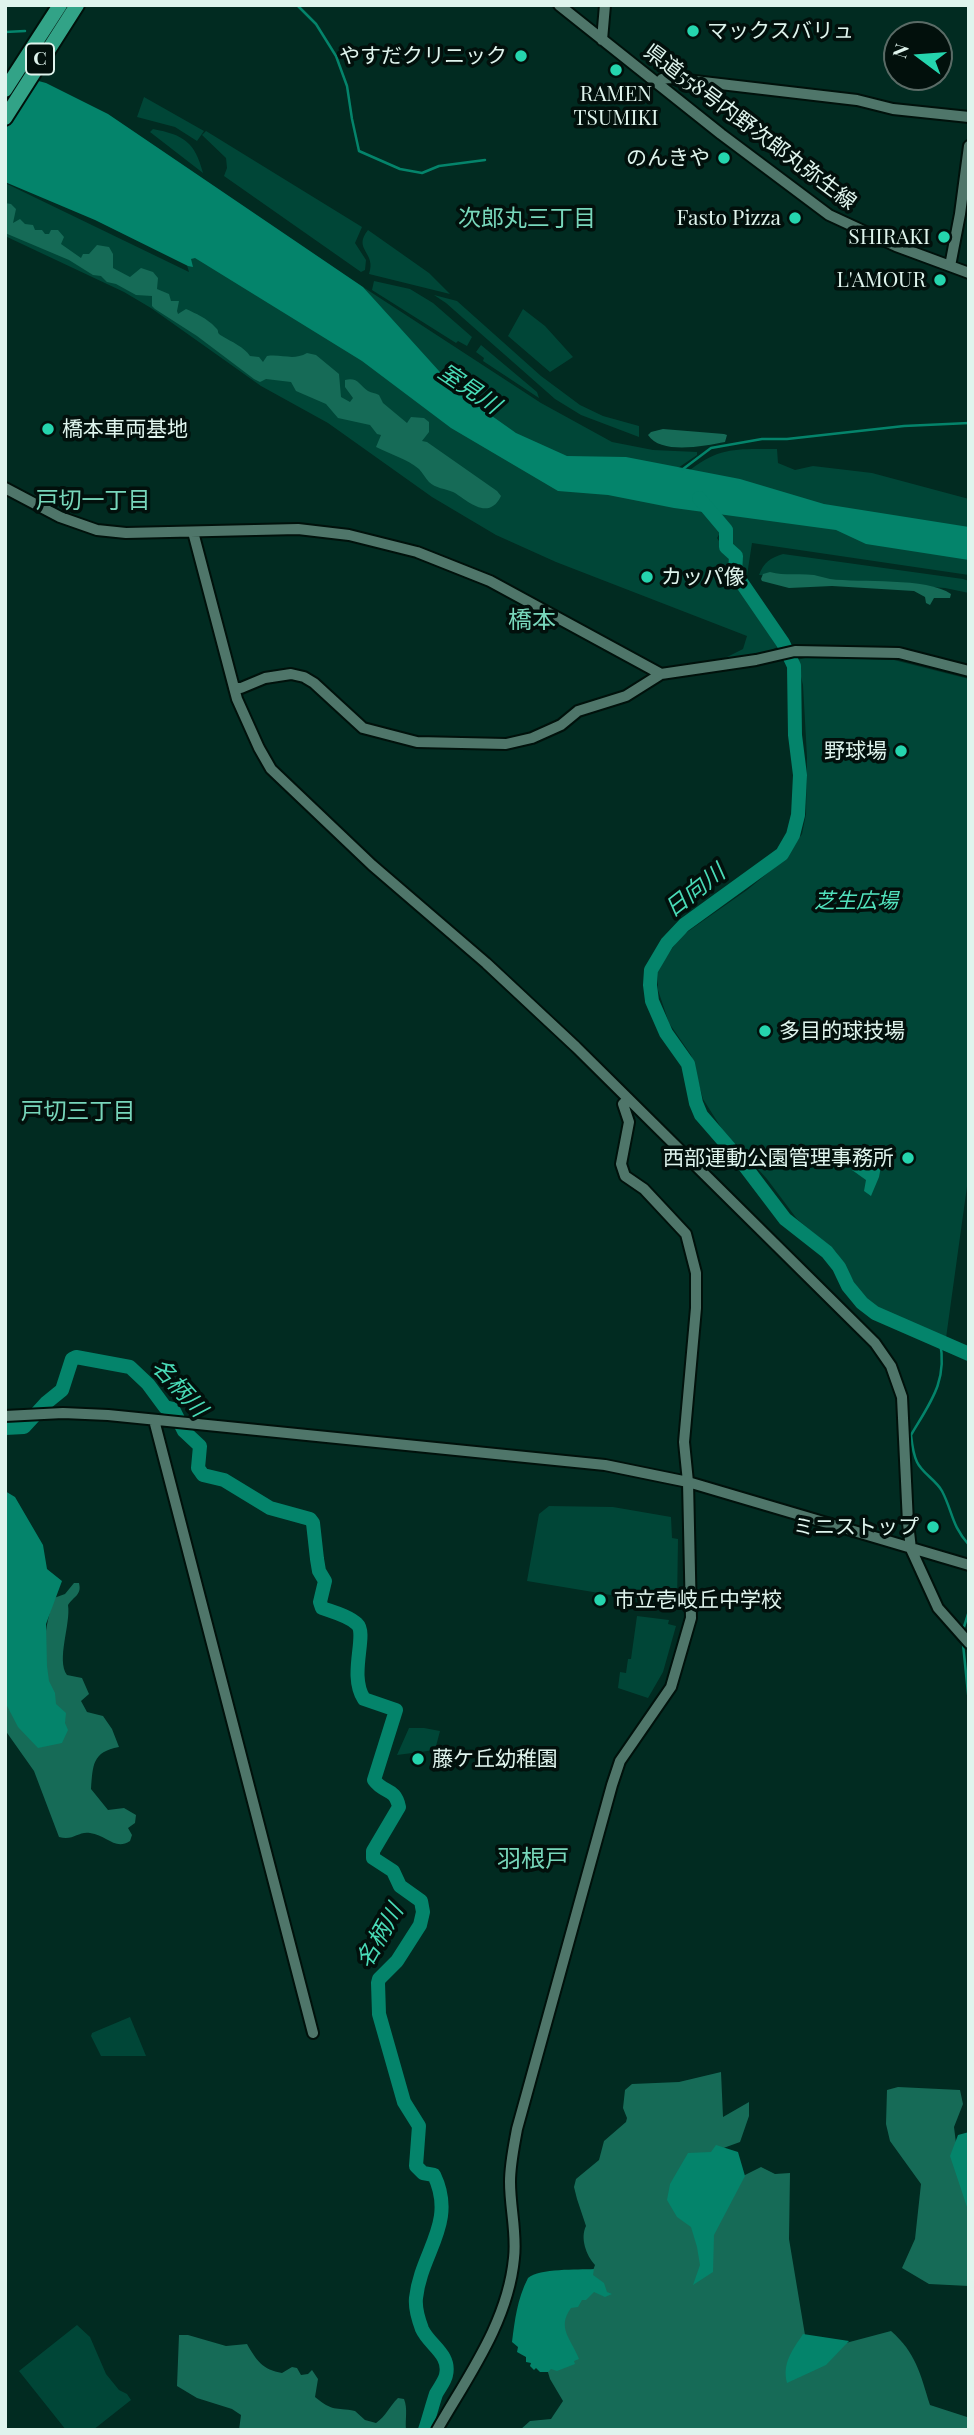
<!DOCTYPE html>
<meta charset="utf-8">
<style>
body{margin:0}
#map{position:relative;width:974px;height:2435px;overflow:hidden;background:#012b21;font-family:"Playfair Display",serif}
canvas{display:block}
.frame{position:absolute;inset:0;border:7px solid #dff4ed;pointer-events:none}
.north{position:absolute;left:883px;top:21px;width:70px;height:70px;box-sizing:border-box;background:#02100c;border:2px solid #5a6b66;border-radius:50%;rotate:286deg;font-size:19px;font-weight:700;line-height:28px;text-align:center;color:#dff4ed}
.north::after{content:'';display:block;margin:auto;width:24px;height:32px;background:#25d5ae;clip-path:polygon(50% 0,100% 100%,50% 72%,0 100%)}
</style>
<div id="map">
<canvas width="974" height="2435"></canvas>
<div class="frame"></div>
<div class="north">N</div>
</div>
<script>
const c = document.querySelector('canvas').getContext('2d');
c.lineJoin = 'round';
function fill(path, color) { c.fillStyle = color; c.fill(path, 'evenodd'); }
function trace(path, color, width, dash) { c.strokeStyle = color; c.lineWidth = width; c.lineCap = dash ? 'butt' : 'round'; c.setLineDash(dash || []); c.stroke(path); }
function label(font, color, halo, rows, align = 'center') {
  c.font = font + ' "Playfair Display","Noto Sans JP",serif'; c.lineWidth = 7; c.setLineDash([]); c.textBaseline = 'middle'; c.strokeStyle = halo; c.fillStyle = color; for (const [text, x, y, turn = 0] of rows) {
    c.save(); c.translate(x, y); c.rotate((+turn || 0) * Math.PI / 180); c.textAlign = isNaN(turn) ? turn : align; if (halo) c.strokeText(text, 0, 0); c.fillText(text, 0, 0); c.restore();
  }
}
const green = new Path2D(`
 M144,97L204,131L197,141L175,127L137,117Z
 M153,129C184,135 195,142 203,173L150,132Z
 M206,131L362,227L355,243L366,260L365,270L361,272L224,176L227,168L226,158L202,135Z
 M5,183L189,272L186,262L196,255L609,491L704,509L721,531L717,538L730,558L731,573L741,592L774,633L780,646L769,651L767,655L725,658L743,649L747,636L556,562L496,535L432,497L328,423L261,386L151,308L124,292L5,236Z
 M368,230L429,273L450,294L369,274C377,252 352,250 368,230Z
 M374,281L410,289L433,303L472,337L467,346L458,341L456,343L372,290Z
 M363,287L541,403L612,442L653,450L697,452V455L675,470L567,460L516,438L456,395Z
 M434,295L457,301L541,376L580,405L603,416L639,426V437L581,415L555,399L446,303Z
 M523,309L545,326L573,357L550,372L508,336Z
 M481,345L537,392L539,398L483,361L484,358L476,352Z
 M777,449L778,463L795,470L813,466L872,473L969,499V531L827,508L686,473C719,446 737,449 777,449Z
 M715,509L782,518L969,556V575L752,543L746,582L738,571V552L729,546L728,528Z
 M783,554L963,579L969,581V593L945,588L902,585L759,575C764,562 770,558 783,554Z
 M809,657L894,660L969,679V1172L946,1338L890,1316L872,1307L864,1299L836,1252L797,1219L767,1179L722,1129L703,1099L691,1055L669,1023L658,990V969L680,937L747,890L785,859L802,834L806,814L807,757L803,685L797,660Z
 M549,1506L613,1507L671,1517L672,1538L678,1539L677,1606L527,1581L539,1514Z
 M637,1616L669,1620L668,1624L676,1626L663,1672L648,1698L618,1688L620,1672L626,1673L628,1659H631Z
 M409,1728H424L440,1731L435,1750L397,1755Z
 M130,2017L146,2056H101L91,2036L92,2033Z
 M77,2325L90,2337L106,2374L119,2390L127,2394L131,2400L93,2430H66L19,2371Z`);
const forest = new Path2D(`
 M5,203L11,204L16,209L13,223L20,219L25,224L33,225L35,230H42L45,234H49L51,230H58L64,237L61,244L81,258L83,254H89L97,245L109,247L113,254V268L130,277L141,268L153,272L158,278L157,289L169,294L171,301H179L177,311L178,314L186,309C195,313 208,319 215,327C221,332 215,332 222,336C232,342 244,347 250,356L259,357L263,362L267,356C283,354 293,361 307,353L316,355L339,374L341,397L350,402L353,398L345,387V380C358,377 359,385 368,391C372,393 375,393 379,395L383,403L407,423L411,417L424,418L429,422V432L422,441L427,442L497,491L501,496C488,523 465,498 453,492C446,489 435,488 429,482C425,478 423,473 419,469C407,459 390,454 376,447L381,435L377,434L370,425L338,418L326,404L296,391L291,382L266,379L260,382L254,379L197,336L155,309L152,306V296L136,295L116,284L107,282L101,276L93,275L69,260L5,233Z
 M663,429L724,434L727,435L725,442C704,446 661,455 648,435L651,432Z
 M770,572C785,576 799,573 814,575C819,576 825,578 830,579C860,583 927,577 951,594L950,598H934L930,605L926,603L925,597L914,591L832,586L789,588L762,581L761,579L763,574Z
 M74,1583H79C82,1595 74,1596 68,1605C71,1624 56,1660 67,1675L82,1678L89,1694L81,1701L87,1712L103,1716L112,1729L119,1747C92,1752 93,1765 91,1789L108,1810L124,1808L136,1815L135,1823L128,1828L132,1835L130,1841C115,1851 107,1835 90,1833C78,1831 74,1841 59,1837L34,1771L5,1730V1693L54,1705C42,1664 41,1638 54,1598L65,1594Z
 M721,2072L723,2117L749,2102V2116L740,2142L718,2150L741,2177L761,2167L775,2174L790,2173L789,2239L806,2341L842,2344L891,2331C916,2353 920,2373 930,2405L967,2417L969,2416V2430H520L530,2421L551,2419L563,2401L550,2379L547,2369L562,2331L563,2314L591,2276L595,2265C586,2255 580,2238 586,2226L577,2199L574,2187L576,2179L599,2160L604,2141L626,2122L627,2118L623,2108L625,2090L632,2084L679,2082Z
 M898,2087L960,2090L963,2104L954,2127L957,2151L969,2188V2286L929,2284L902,2268L915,2239L921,2184L890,2141L886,2124L887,2090Z
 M179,2335H188L226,2346L247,2344C256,2360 263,2370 282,2373L292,2367L297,2368L301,2375L308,2374L312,2370L318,2379L315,2397C333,2412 335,2407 355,2411L365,2420L376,2423C386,2416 389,2407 398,2398L404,2399C408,2409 405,2419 406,2430H239L241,2415L232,2409L197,2398L177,2386Z`);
const water = new Path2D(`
 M5,72L46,83L108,114L363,287L458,392L516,433L567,456L626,457L740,479L824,504L969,527V560L866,544L836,530L674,508L608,495L558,491L451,428L362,361L195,258L191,259L193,267L188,266L95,220L5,182Z
 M873,1149L882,1161L879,1177L871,1196L864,1191L866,1180L852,1170L858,1152Z
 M5,1491L15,1497L43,1545L47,1569L62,1581L46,1624L47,1666L49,1681L55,1693L56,1704L66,1713L65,1723L68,1730L62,1743L38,1748L18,1727L5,1702Z
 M969,2132V2213L950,2156L958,2135Z
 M716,2145L738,2152L745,2176L714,2235L713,2272L693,2285L700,2265L697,2247L691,2227L677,2217L667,2200L670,2184L688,2153L711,2152Z
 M594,2269L593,2275L604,2283L607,2292L612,2294L605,2297L594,2292L586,2300H582L578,2307L571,2308C556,2328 572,2340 579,2359L574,2361L575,2364L557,2371L551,2369L548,2372H540L536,2368L534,2370L530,2366L531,2363L526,2362V2357L517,2352L518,2347L512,2342C515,2319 517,2300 528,2278C540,2268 577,2270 594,2269Z
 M803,2334L849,2341L826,2365L787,2383C782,2363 792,2351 803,2334Z`);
const stream = new Path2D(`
 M297,5L316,24L336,56L347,86L352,119L359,151L400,169L422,173L439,166L485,160
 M5,32L25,31
 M683,469L711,448L762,439H787L904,426L969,423
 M940,1342C948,1382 929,1404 911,1435C912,1444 913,1454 917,1462C922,1473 936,1480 942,1491C953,1512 951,1525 969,1545
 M963,1630L969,1611
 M963,1644L969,1703`);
const river = new Path2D(`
 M699,498L726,530V547L736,556L735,573L783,643L794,666L795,735L800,775L798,815L793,835L782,854L684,925L667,943L651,970L650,985L652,1001L666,1033L688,1064L696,1103L701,1115L741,1161L785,1219L827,1252L839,1267L848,1286L862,1303L875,1313L969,1354
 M5,1428L24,1427L46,1403L62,1390L72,1359L76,1357L130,1367L148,1384L165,1407L173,1409L184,1431L200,1446L198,1468L203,1475L224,1480L270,1508L310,1519L313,1523L317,1559L319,1571L325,1581L320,1602L322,1608C333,1612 349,1616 357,1624C368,1634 348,1675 364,1699L396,1710L374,1780C384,1794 395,1787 399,1807L373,1851V1858L393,1871L400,1886L421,1901L423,1912L420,1925L397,1961L379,1979L378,1983L379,2014L404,2102L419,2126L416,2166L423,2173L434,2175C457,2223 421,2252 416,2298C415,2307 419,2321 422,2329C429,2345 451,2354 446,2375C445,2381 439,2388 436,2394C432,2406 429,2418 425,2430`);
const secondary = new Path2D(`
 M559,5L721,134L829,215L896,246L969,273
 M602,40L605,5
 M658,83L662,79L669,78L857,100L893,109L969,117
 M950,266L960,214L969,146
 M5,488L60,517L97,530L126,533L298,529L349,535L417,552L490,581L661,674L756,660L795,651L899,653L969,671
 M193,532L237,699L259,748L271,769L372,865L486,963L576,1047L875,1343L891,1366L902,1397L908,1523L911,1549L938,1608L969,1643
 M234,688H241L265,678L291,674L304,677L314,683L363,728L417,742L506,744L532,738L561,725L578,711L626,696L661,674
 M5,1416L63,1413L108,1415L605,1465L688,1482L969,1565
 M154,1420L313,2033
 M437,2430C468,2376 508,2322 514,2258C517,2233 510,2208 510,2182C510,2164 514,2146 517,2129L612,1785L620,1761L671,1687L691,1618L688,1482L684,1442L696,1308V1273L686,1234L644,1189L625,1176L621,1164L629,1122L623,1104L628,1099`);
const highway = new Path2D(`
 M5,90L60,5
 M5,118L77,5`);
const markers = [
 [693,31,7,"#25d5ae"],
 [521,56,7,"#25d5ae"],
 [616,70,7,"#25d5ae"],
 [724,158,7,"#25d5ae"],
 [795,218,7,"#25d5ae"],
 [944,237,7,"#25d5ae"],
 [940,280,7,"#25d5ae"],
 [48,429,7,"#25d5ae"],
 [647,577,7,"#25d5ae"],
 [901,751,7,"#25d5ae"],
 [765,1031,7,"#25d5ae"],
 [908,1158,7,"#25d5ae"],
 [933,1527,7,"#25d5ae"],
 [600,1600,7,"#25d5ae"],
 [418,1759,7,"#25d5ae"]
];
const shields = [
 [40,59,28]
];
const shieldNames = [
 ["C",40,59]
];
const poiNames = [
 ["マックスバリュ",707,31,"left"],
 ["やすだクリニック",507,56],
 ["RAMEN",616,94,"center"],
 ["TSUMIKI",616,118,"center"],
 ["のんきや",710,158],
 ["Fasto Pizza",781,218],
 ["SHIRAKI",930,237],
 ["L'AMOUR",926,280],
 ["橋本車両基地",62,429,"left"],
 ["カッパ像",661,577,"left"],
 ["野球場",887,751],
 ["多目的球技場",779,1031,"left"],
 ["西部運動公園管理事務所",894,1158],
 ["ミニストップ",919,1527],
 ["市立壱岐丘中学校",614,1600,"left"],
 ["藤ケ丘幼稚園",432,1759,"left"]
];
const streetNames = [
 ["県道558号内野次郎丸弥生線",750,127,37]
];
const parkNames = [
 ["芝生広場",856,901]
];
const neighbourhoodNames = [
 ["次郎丸三丁目",527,219],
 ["戸切一丁目",93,501],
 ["戸切三丁目",78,1112]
];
const waterNames = [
 ["室見川",469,389,34],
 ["日向川",695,891,-38],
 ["名柄川",179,1388,48],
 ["名柄川",380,1936,-60]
];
const quarterNames = [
 ["橋本",532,621],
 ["羽根戸",533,1860]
];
fill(green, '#004637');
fill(forest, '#166b57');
fill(water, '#04846b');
trace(stream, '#04846b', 2.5);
trace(river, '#04846b', 14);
trace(secondary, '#00110b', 14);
trace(highway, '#00110b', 18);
trace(secondary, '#4f766a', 10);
trace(highway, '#32a387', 14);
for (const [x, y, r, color] of markers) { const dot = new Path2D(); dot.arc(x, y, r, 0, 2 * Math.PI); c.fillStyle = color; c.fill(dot); trace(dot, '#02100c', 2.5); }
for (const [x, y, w] of shields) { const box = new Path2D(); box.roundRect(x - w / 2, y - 15.5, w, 31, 5); c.fillStyle = '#02100c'; c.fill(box); trace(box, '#dff4ed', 2); }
label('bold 19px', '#dff4ed', null, shieldNames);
label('21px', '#dff4ed', '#02100c', poiNames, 'right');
label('21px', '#dff4ed', '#02100c', streetNames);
label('italic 21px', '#51e2bd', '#02100c', parkNames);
label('23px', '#78d7bb', '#02100c', neighbourhoodNames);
label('italic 23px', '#49dbb7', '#02100c', waterNames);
label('24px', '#78d7bb', '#02100c', quarterNames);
</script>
